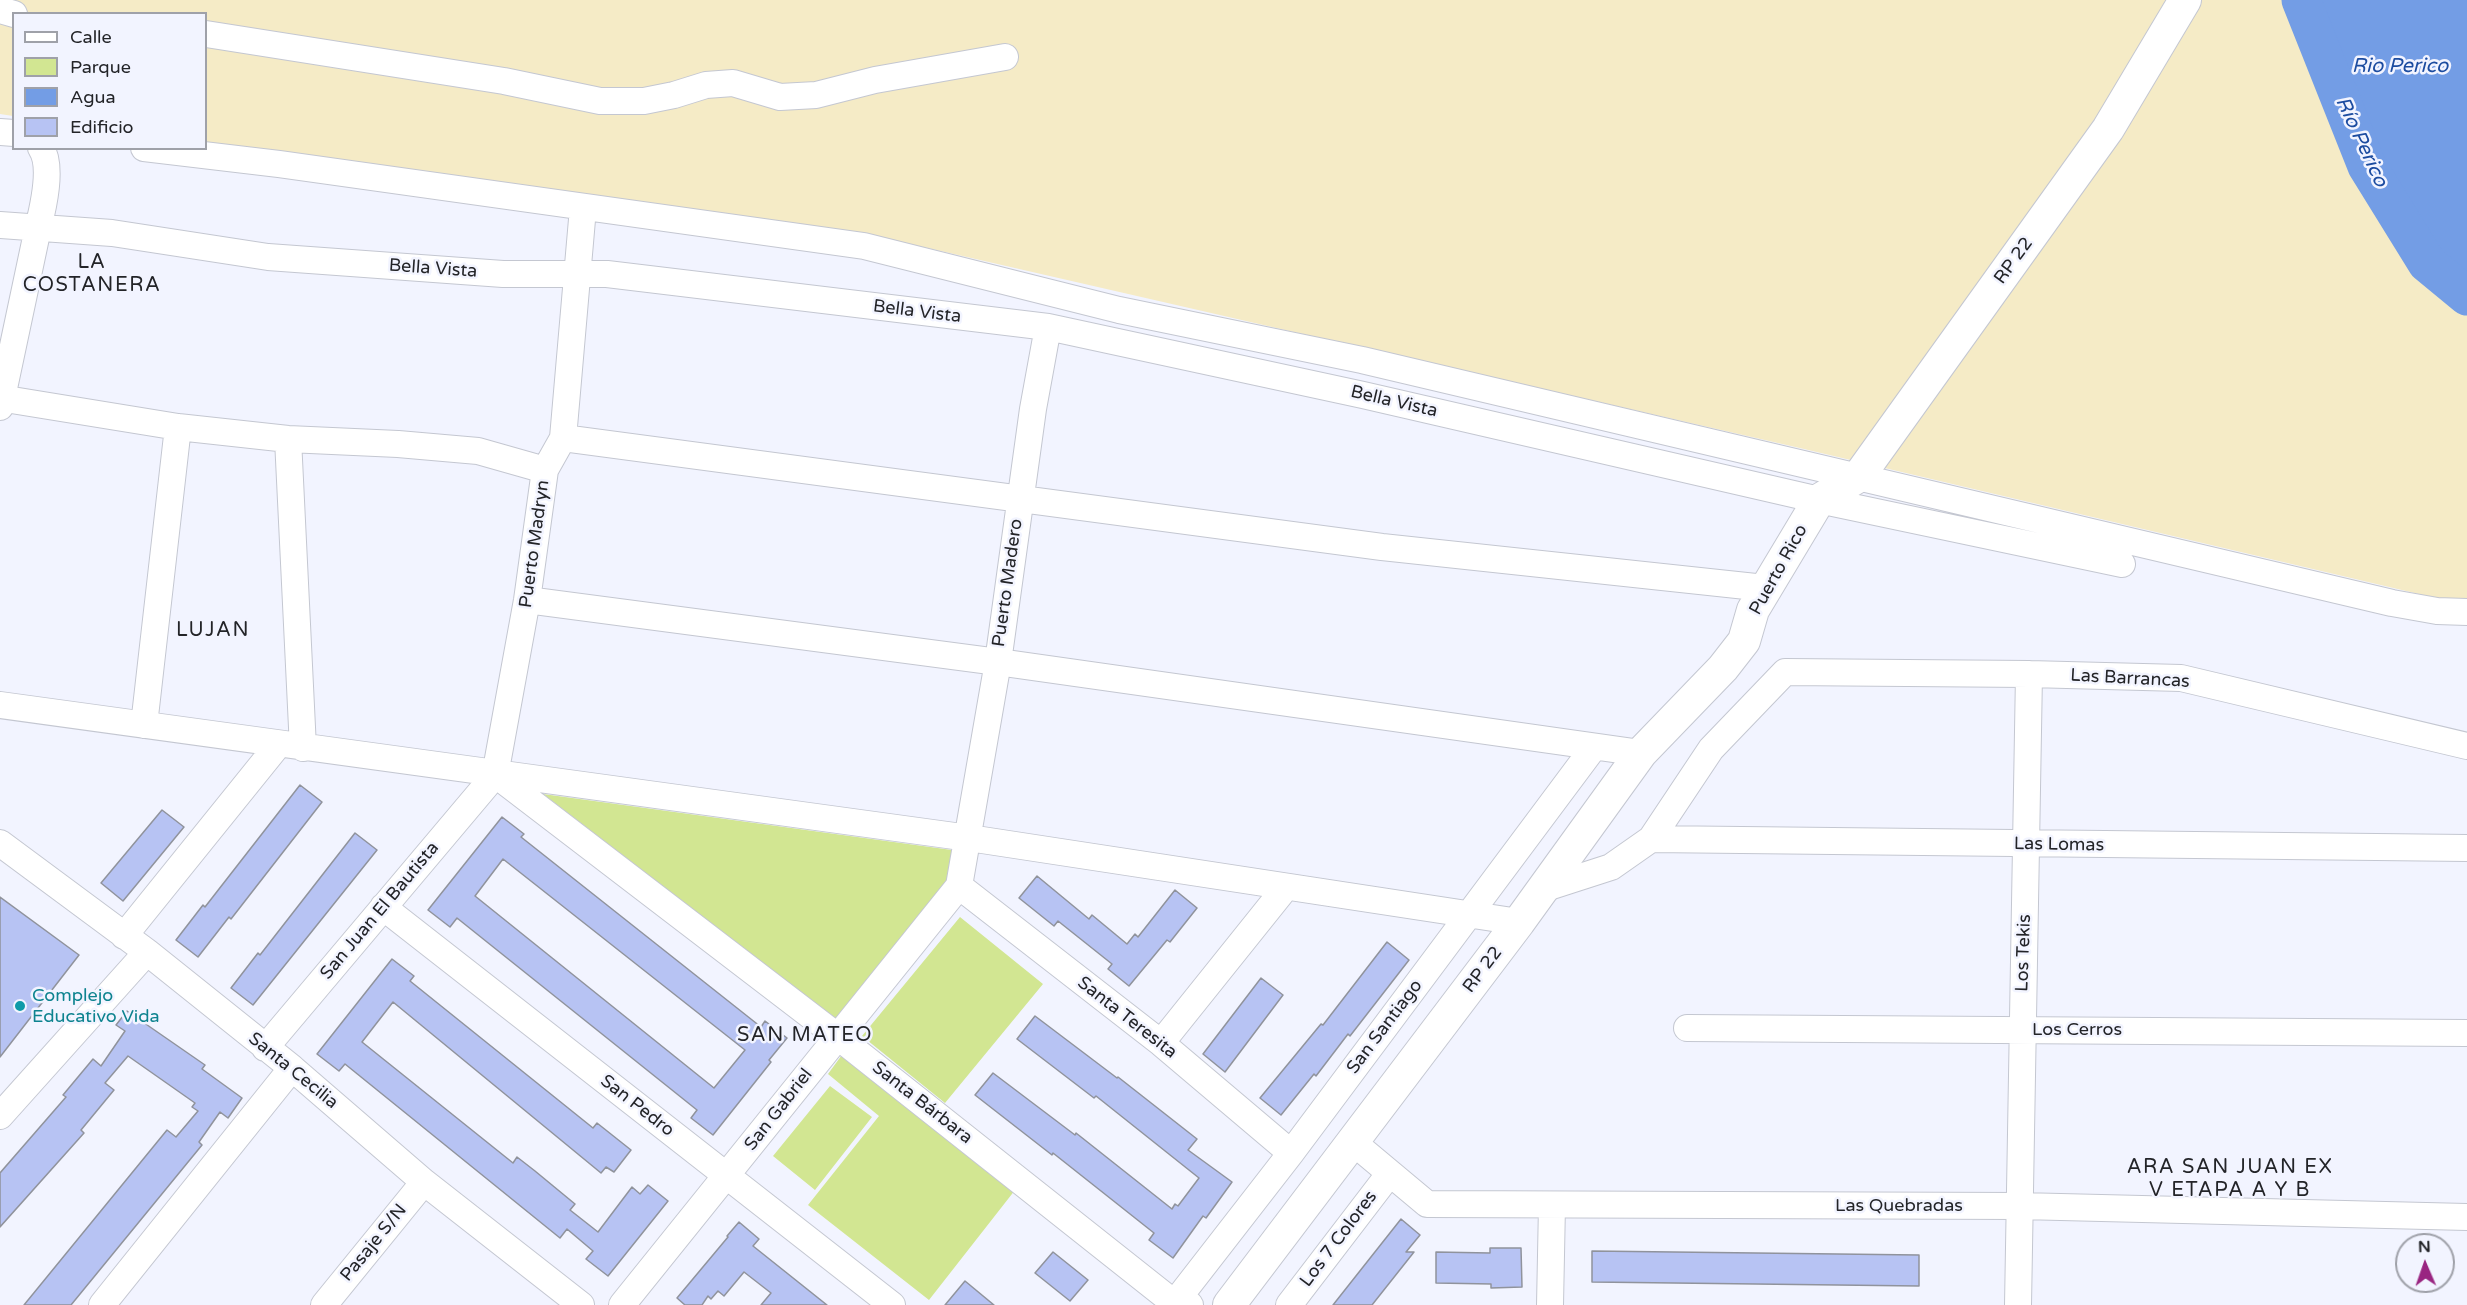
<!DOCTYPE html>
<meta charset="utf-8">
<style>
body{margin:0}
#map{position:relative;width:2467px;height:1305px;overflow:hidden;background:#f2f4ff;font-family:"Varela Round",sans-serif}
canvas{display:block}
.legend{position:absolute;left:12px;top:12px;width:195px;height:138px;box-sizing:border-box;background:#f2f4ff;border:2px solid #9fa1a9;margin:0;padding:8px 10px;list-style:none;font-size:18px;color:#232428}
.legend li{display:flex;align-items:center;gap:12px;height:30px}
.legend b{width:30px;border:2px solid #9fa1a9}
.north{position:absolute;left:2395px;top:1233px;width:60px;height:60px;box-sizing:border-box;background:#f2f4ff;border:2px solid #9fa1a9;border-radius:50%;rotate:358deg;font-size:16px;font-weight:700;line-height:24px;text-align:center;color:#232428}
.north::after{content:'';display:block;margin:auto;width:21px;height:27px;background:#992581;clip-path:polygon(50% 0,100% 100%,50% 72%,0 100%)}
</style>
<div id="map">
<canvas width="2467" height="1305"></canvas>
<ul class="legend">
<li><b style="height:8px;background:#fff"></b>Calle</li>
<li><b style="height:16px;background:#d2e692"></b>Parque</li>
<li><b style="height:16px;background:#739de5"></b>Agua</li>
<li><b style="height:16px;background:#b7c3f3"></b>Edificio</li>
</ul>
<div class="north">N</div>
</div>
<script>
const c = document.querySelector('canvas').getContext('2d');
c.lineJoin = 'round';
function fill(path, color) { c.fillStyle = color; c.fill(path, 'evenodd'); }
function trace(path, color, width, dash) { c.strokeStyle = color; c.lineWidth = width; c.lineCap = dash ? 'butt' : 'round'; c.setLineDash(dash || []); c.stroke(path); }
function label(font, color, halo, rows, align = 'center') {
  c.font = font + ' "Varela Round",sans-serif'; c.lineWidth = 5; c.setLineDash([]); c.textBaseline = 'middle'; c.strokeStyle = halo; c.fillStyle = color; for (const [text, x, y, turn = 0] of rows) {
    c.save(); c.translate(x, y); c.rotate((+turn || 0) * Math.PI / 180); c.textAlign = isNaN(turn) ? turn : align; if (halo) c.strokeText(text, 0, 0); c.fillText(text, 0, 0); c.restore();
  }
}
const green = new Path2D(`
 M543,794L952,850L946,888L838,1021Z
 M960,917L1043,984L945,1103L862,1036Z
 M847,1048L1019,1185L929,1300L808,1205L879,1116L828,1074Z
 M830,1086L872,1117L815,1190L773,1156Z`);
const sand = new Path2D(`
 M0,0H2467V600L2440,599L1804,449L871,235L206,143V14H14L13,116L0,114Z`);
const water = new Path2D(`
 M2301,0H2467V296L2427,263L2367,166Z`);
const river = new Path2D(`
 M2301,0L2367,166L2427,263L2467,296`);
const building = new Path2D(`
 M300,785L322,802L231,919L229,917L198,957L176,940L203,905L205,907Z
 M162,810L184,827L123,901L101,883Z
 M502,817L524,834L521,837L761,1027L765,1021L787,1038L769,1060L771,1062L713,1135L691,1118L697,1110L457,918L450,927L428,910ZM503,859L745,1050L714,1088L475,896Z
 M355,833L377,850L253,1005L231,988L258,953L260,955Z
 M1037,876L1089,919L1092,915L1127,944L1135,934L1138,937L1175,890L1197,908L1170,942L1167,940L1129,986L1108,969L1112,964L1058,921L1054,926L1019,898Z
 M0,897L79,955L0,1057Z
 M1387,942L1409,960L1350,1036L1348,1034L1316,1076L1314,1074L1281,1115L1260,1098L1321,1024L1323,1025Z
 M392,959L414,976L410,981L593,1128L597,1123L631,1150L614,1172L606,1167L601,1173L393,1002L362,1042L513,1163L517,1157L535,1171L575,1204L570,1210L598,1232L632,1187L640,1194L648,1185L668,1201L608,1276L586,1259L593,1251L567,1229L560,1238L345,1064L339,1071L317,1054Z
 M1261,978L1283,995L1225,1072L1203,1054Z
 M127,1011L205,1065L202,1069L242,1098L228,1118L220,1112L199,1142L202,1145L71,1305H24L167,1130L176,1137L198,1111L192,1107L195,1103L128,1056L105,1083L114,1090L81,1130L84,1133L0,1227V1173L66,1097L63,1095L93,1059L101,1066L125,1031L116,1025Z
 M1035,1016L1117,1078L1118,1077L1197,1139L1188,1150L1232,1182L1206,1218L1203,1216L1173,1258L1149,1240L1154,1233L1053,1153L1052,1155L975,1095L993,1073L1075,1135L1076,1133L1172,1209L1175,1204L1178,1206L1199,1178L1096,1096L1094,1098L1017,1039Z
 M1401,1219L1420,1235L1406,1252H1414L1372,1305H1333Z
 M739,1222L759,1239L753,1246L827,1305H761L771,1293L744,1272L724,1296L718,1291L711,1299L708,1296L702,1305H685L677,1298L728,1237L727,1236Z
 M1490,1248H1521L1522,1287L1491,1288V1284L1436,1283V1252L1490,1253Z
 M1592,1251L1919,1255V1286L1592,1282Z
 M1053,1252L1088,1280L1070,1301L1035,1273Z
 M965,1281L994,1305H945Z`);
const minor = new Path2D(`
 M0,10L14,14
 M206,34L504,81L600,101H644L674,95L706,85L733,83L780,97L816,95L875,80L1005,57
 M0,132L14,133
 M144,148L279,164L864,246L1119,310L1362,360L2392,603L2437,611L2467,612
 M0,225L112,233L268,257L503,274H607L1048,327L1363,395L1819,500L2122,564
 M0,398L178,427L288,439L398,444L478,451L545,470
 M0,407L38,228C43,208 53,166 41,148
 M563,438L1382,547L1765,588
 M288,439L303,748
 M527,600L998,662L1641,753
 M0,705L969,838L1519,922
 M144,725L178,427
 M496,775L837,1036L1174,1303L1190,1305
 M1651,839L2467,848
 M0,843L147,952L292,1068L424,1182L581,1305
 M959,886L1161,1043L1291,1153
 M1549,887L1611,867L1651,839L1711,749L1785,672L2029,674L2181,678L2467,746
 M383,907L892,1305
 M124,936L278,745
 M1687,1028L2467,1033
 M1161,1043L1286,887
 M265,1048L495,775L527,600L545,470L563,438L583,208
 M0,1116L147,952
 M1354,1143L1427,1204L2020,1206L2467,1217
 M102,1305L292,1068
 M324,1305L424,1182
 M622,1305L959,886L998,662L1033,409L1048,327
 M1173,1305L1291,1153L1594,747
 M1289,1305L1390,1173
 M1550,1305L1552,1205
 M2018,1305L2029,674`);
const tertiary = new Path2D(`
 M1229,1305L1519,922L1641,753L1723,668L1744,641L1753,610L1819,500L1859,476L2108,129L2185,0`);
const markers = [
 [20,1006,6,"#0f9aa8"]
];
const streetNames = [
 ["RP 22",2014,261,-54],
 ["Bella Vista",433,269,4],
 ["Bella Vista",917,312,7],
 ["Bella Vista",1394,402,13],
 ["Puerto Madryn",535,544,-82],
 ["Puerto Rico",1779,570,-61],
 ["Puerto Madero",1008,583,-82],
 ["Las Barrancas",2130,679,3],
 ["Las Lomas",2059,845,1],
 ["San Juan El Bautista",380,911,-50],
 ["Los Tekis",2024,953,-88],
 ["RP 22",1483,970,-53],
 ["Santa Teresita",1127,1018,38],
 ["San Santiago",1385,1027,-53],
 ["Los Cerros",2077,1030],
 ["Santa Cecilia",293,1071,39],
 ["Santa Bárbara",922,1103,38],
 ["San Pedro",637,1106,38],
 ["San Gabriel",779,1110,-52],
 ["Las Quebradas",1899,1206],
 ["Los 7 Colores",1339,1239,-53],
 ["Pasaje S/N",374,1243,-51]
];
const cultureNames = [
 ["Complejo",32,996],
 ["Educativo Vida",32,1017]
];
const waterNames = [
 ["Rio Perico",2400,67],
 ["Río Perico",2361,142,65]
];
const neighbourhoodNames = [
 ["LA",92,263],
 ["COSTANERA",92,286],
 ["LUJAN",213,631],
 ["SAN MATEO",805,1036],
 ["ARA SAN JUAN EX",2230,1168],
 ["V ETAPA A Y B",2230,1191]
];
fill(green, '#d2e692');
fill(sand, '#f5ebc6');
fill(water, '#739de5');
trace(river, '#739de5', 39);
fill(building, '#b7c3f3');
trace(building, '#90939c', 1.5);
trace(minor, '#c4c7d1', 28);
trace(tertiary, '#c4c7d1', 34);
trace(minor, '#fff', 26);
trace(tertiary, '#fff', 32);
for (const [x, y, r, color] of markers) { const dot = new Path2D(); dot.arc(x, y, r, 0, 2 * Math.PI); c.fillStyle = color; c.fill(dot); trace(dot, '#f2f4ff', 2); }
label('18px', '#232428', '#f2f4ff', streetNames);
label('18px', '#0d838f', '#f2f4ff', cultureNames, 'left');
label('italic 20px', '#1c4ca0', '#f2f4ff', waterNames);
c.letterSpacing = '1.5px';
label('20px', '#232428', '#f2f4ff', neighbourhoodNames);
c.letterSpacing = '0px';
</script>
